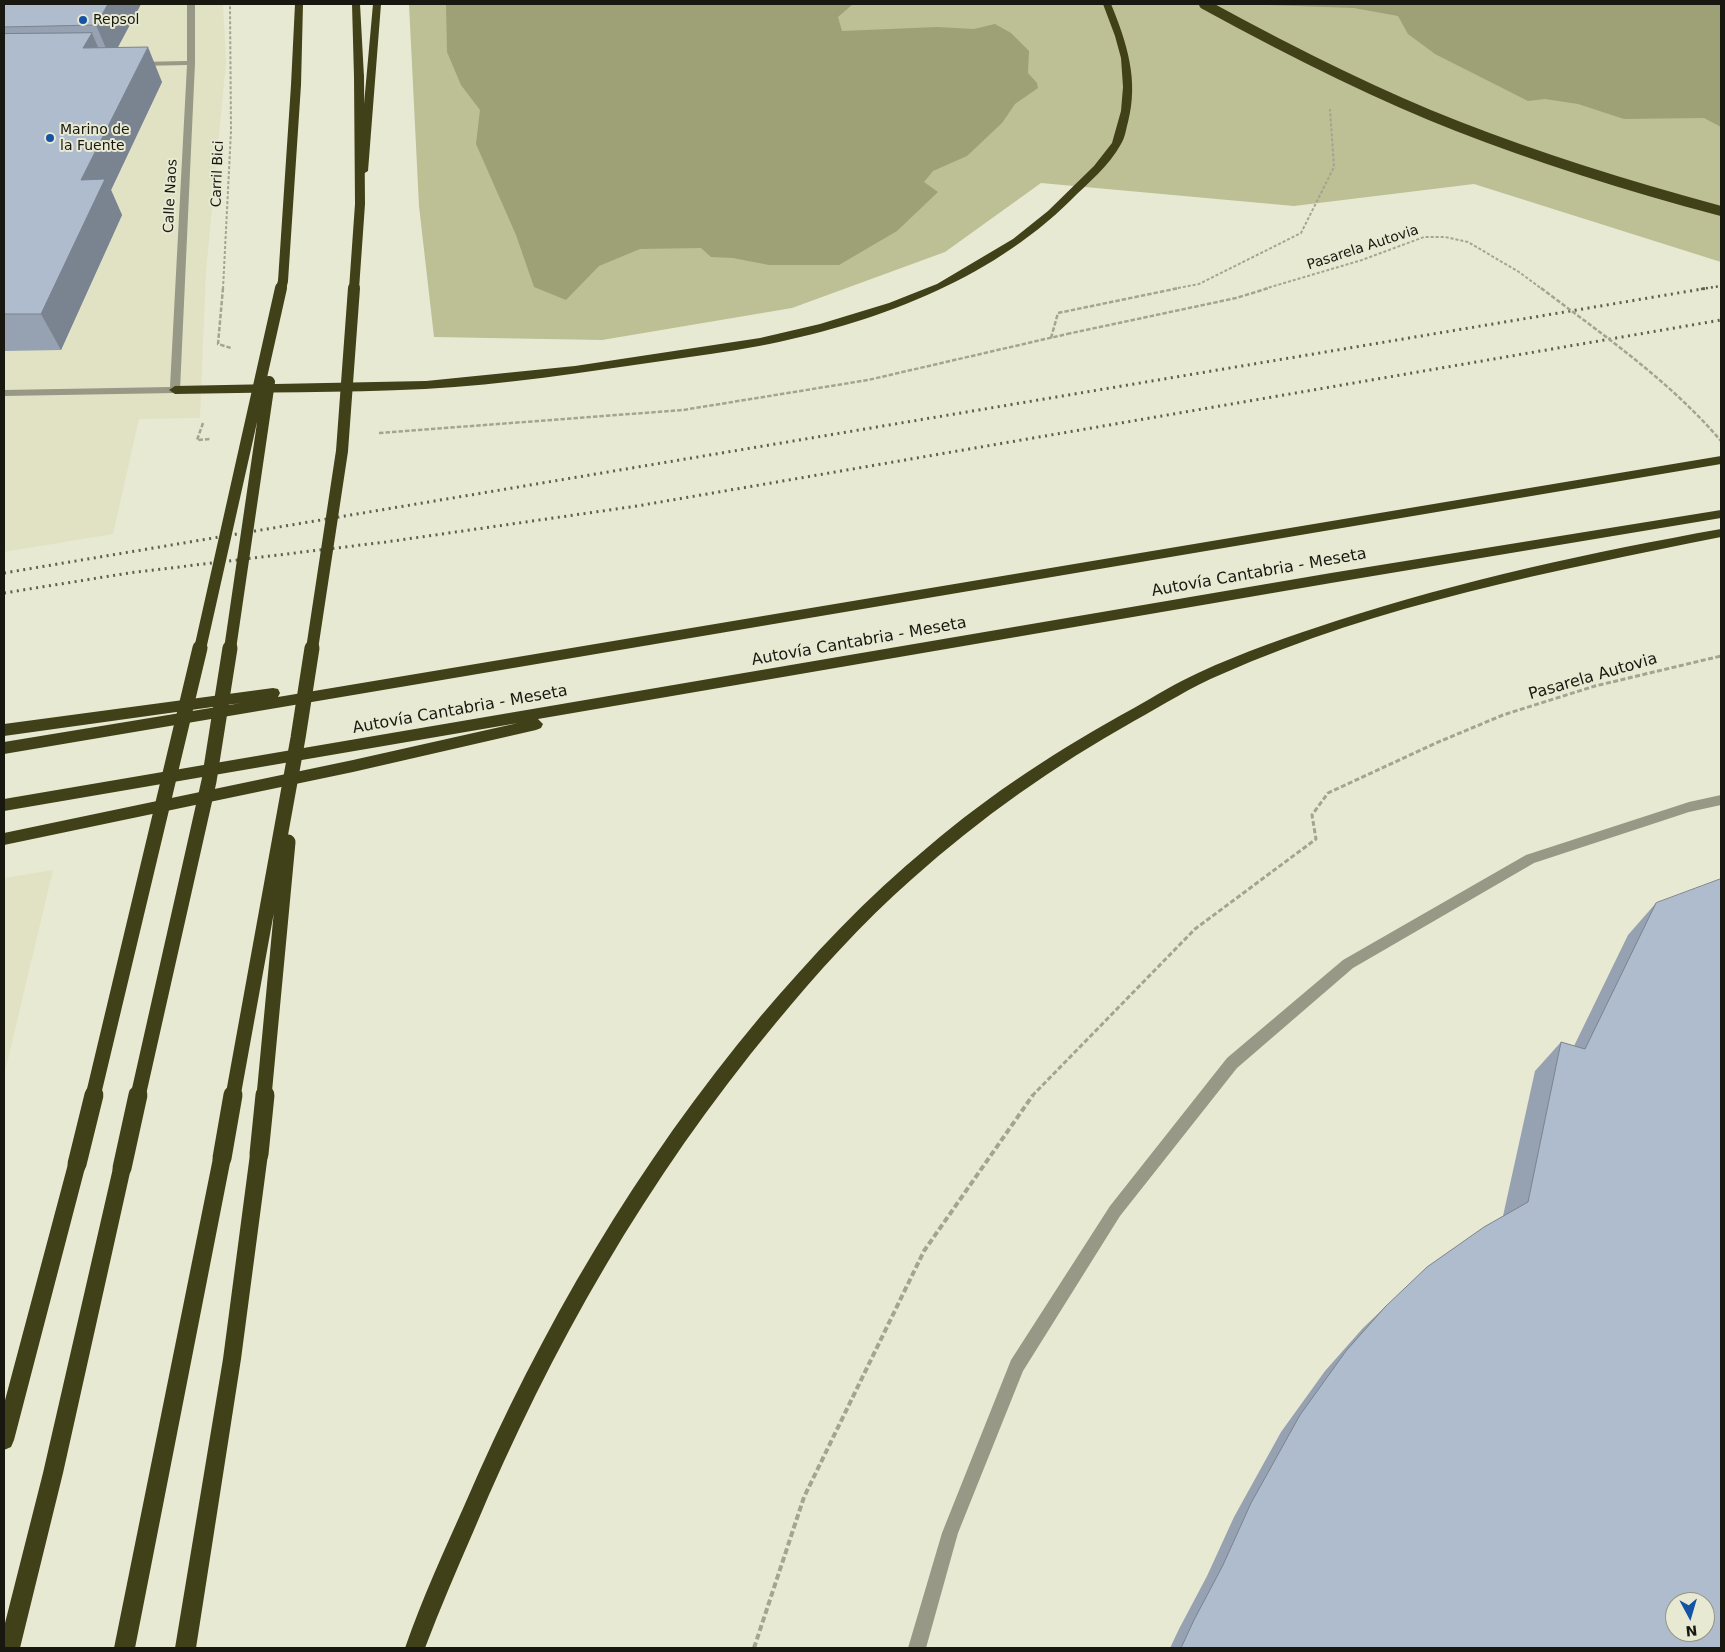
<!DOCTYPE html>
<meta charset="utf-8">
<style>
body{margin:0}
#map{position:relative;width:1725px;height:1652px;overflow:hidden;background:#e8e9d2;font-family:"DejaVu Sans",sans-serif}
canvas{display:block}
.frame{position:absolute;inset:0;border:5px solid #181810;pointer-events:none}
.north{position:absolute;left:1665px;top:1592px;width:50px;height:50px;box-sizing:border-box;background:#e8e9d2;border:1px solid #959584;border-radius:50%;rotate:174deg;font-size:14px;font-weight:700;line-height:20px;text-align:center;color:#181810}
.north::after{content:'';display:block;margin:auto;width:18px;height:22px;background:#1454a4;clip-path:polygon(50% 0,100% 100%,50% 72%,0 100%)}
</style>
<div id="map">
<canvas width="1725" height="1652"></canvas>
<div class="frame"></div>
<div class="north">N</div>
</div>
<script>
const c = document.querySelector('canvas').getContext('2d');
c.lineJoin = 'round';
function fill(path, color) { c.fillStyle = color; c.fill(path, 'evenodd'); }
function trace(path, color, width, dash) { c.strokeStyle = color; c.lineWidth = width; c.lineCap = dash ? 'butt' : 'round'; c.setLineDash(dash || []); c.stroke(path); }
function label(font, color, halo, rows, align = 'center') {
  c.font = font + ' "DejaVu Sans",sans-serif'; c.lineWidth = 4; c.setLineDash([]); c.textBaseline = 'middle'; c.strokeStyle = halo; c.fillStyle = color; for (const [text, x, y, turn = 0] of rows) {
    c.save(); c.translate(x, y); c.rotate((+turn || 0) * Math.PI / 180); c.textAlign = isNaN(turn) ? turn : align; if (halo) c.strokeText(text, 0, 0); c.fillText(text, 0, 0); c.restore();
  }
}
const built = new Path2D(`
 M4,4H223L226,62L206,271L200,418L139,419L113,534L4,552Z
 M53,870L4,1076V878Z`);
const green = new Path2D(`
 M409,4H1721V262L1474,184L1294,206L1041,183L945,252L792,308L602,340L434,337L419,206Z`);
const water = new Path2D(`
 M446,4H853L838,17L842,31L937,27L974,29L995,24L1011,33L1029,51L1028,73L1037,83L1038,88L1015,104L1002,123L967,156L933,171L924,182L938,192L897,231L839,265H769L733,258L711,257L701,248L640,249L599,266L566,300L534,287L516,235L476,144L480,110L461,85L447,52Z
 M1238,4H1721V127L1704,118L1624,119L1578,104L1545,99L1528,101L1435,54L1408,34L1398,16L1354,8Z`);
const pathFar3 = new Path2D(`
 M223,289L231,131L230,4
 M1173,289L1199,284L1301,233L1334,167L1330,109`);
const pathFar2 = new Path2D(`
 M223,288L218,344L231,348
 M1051,338L1058,313L1179,288
 M203,423L197,440L210,439
 M379,433L683,410L868,380L1067,334`);
const pathFar1 = new Path2D(`
 M1032,1096L1195,929L1316,839L1312,815L1328,793L1436,743L1503,715L1595,686L1721,656`);
const path = new Path2D(`
 M754,1648L804,1497L924,1251L1033,1095`);
const minor = new Path2D(`
 M187,4H195V63L180,390L175,393L4,396V390L170,387L187,65L138,66L134,64L138,62L187,61Z
 M1721,795V805L1689,812L1534,863L1353,968L1237,1068L1120,1216L1023,1371L958,1533L926,1648H908L942,1533L1011,1360L1110,1206L1227,1058L1343,960L1526,855L1689,802Z`);
const motorway = new Path2D(`
 M295,4H303L301,85L288,281L283,284L278,281L291,85Z
 M352,4H360L364,77L359,80L354,77Z
 M373,4H381L368,171L363,174L358,171Z
 M1103,4H1111C1127,43 1139,80 1128,122C1126,129 1125,138 1121,144C1109,166 1088,183 1071,200C988,282 872,324 759,346C727,352 694,356 662,361C583,372 504,385 425,389C342,393 258,392 175,394L169,390L175,386L426,381L575,366L760,338L820,324L889,303L937,284L1013,239L1048,211L1094,166L1112,143L1121,111L1123,87L1121,58L1115,36Z
 M1721,456V464L4,754V742L241,703L4,736V724L273,688L278,689L280,693L278,697Z
 M1721,510V518L1331,583L538,719L543,724L541,728L536,730L353,772L4,845V833L353,760L518,723L4,811V799L1331,573Z
 M1721,529V537C1553,571 1380,604 1222,674C1191,687 1163,705 1134,721C1054,766 980,818 912,879C862,923 817,973 775,1024C646,1180 552,1345 474,1530C457,1569 440,1608 425,1648H405C422,1599 444,1551 465,1504C541,1328 637,1164 760,1017C812,956 866,898 928,847C991,793 1061,748 1134,708C1155,696 1176,683 1198,673C1243,652 1290,636 1336,621C1462,580 1592,552 1721,529Z
 M259,1146L265,1148L268,1154L241,1359L196,1648H175L223,1359L250,1154L253,1148Z
 M222,1150L228,1152L231,1158L135,1648H114L213,1158L216,1152Z
 M77,1156L83,1158L86,1164L14,1440L11,1447L4,1450V1404L68,1164L71,1158Z
 M122,1160L128,1162L131,1168L63,1473L20,1648H4V1627L43,1473L113,1168L116,1162Z`);
const railFar1 = new Path2D(`
 M1701,289L1721,286`);
const rail = new Path2D(`
 M4,573L1708,288
 M4,593L129,573L386,542L637,506L1721,320`);
const pathBridgeFar1 = new Path2D(`
 M1264,289L1362,260L1424,237H1445L1468,242L1519,272L1542,289`);
const pathBridge = new Path2D(`
 M1541,288C1603,335 1670,381 1721,441
 M1067,334L1236,298L1269,288`);
const motorwayBridgeFar3 = new Path2D(`
 M1204,4C1286,49 1370,92 1457,126C1544,160 1631,187 1721,211
 M281,289L283,281
 M354,289L360,204L359,77`);
const motorwayBridgeFar2 = new Path2D(`
 M200,649L281,288
 M230,649L269,382
 M312,649L342,451L354,288`);
const motorwayBridgeFar1 = new Path2D(`
 M93,1096L200,648
 M138,1096L209,781L230,648
 M233,1096L298,738L312,648
 M264,1096L288,842`);
const motorwayBridge = new Path2D(`
 M259,1154L265,1095
 M222,1158L233,1095
 M77,1164L94,1095
 M122,1168L138,1095`);
const wall = new Path2D(`
 M4,4H141L118,47L162,82L111,190L122,215L61,350L4,351Z
 M1656,903L1721,1648H1170L1179,1629L1207,1576L1234,1517L1281,1432L1325,1371L1363,1328L1385,1307L1503,1216L1535,1071L1561,1042L1574,1046L1628,935Z`);
const shadedWall = new Path2D(`
 M108,4H141L111,60L96,25Z
 M92,33L107,68L83,48Z
 M148,47L162,82L111,190L122,215L61,350L41,314L81,180Z`);
const building = new Path2D(`
 M4,4H108L96,25L4,27Z
 M92,33L83,48L148,47L81,180L105,179L41,314H4V34Z
 M1721,879V1648H1181L1194,1620L1223,1565L1251,1503L1300,1415L1346,1351L1385,1307L1427,1267L1484,1227L1528,1202L1561,1042L1585,1049L1656,903ZM1675,1602H1705V1632H1675Z`);
const markers = [
 [83,20,5,"#1454a4"],
 [50,138,5,"#1454a4"]
];
const farPoinames = [
 ["Repsol",93,20],
 ["Marino de",60,130],
 ["la Fuente",60,146]
];
const farStreetnames = [
 ["Carril Bici",218,174,-88],
 ["Calle Naos",171,196,-87],
 ["Pasarela Autovia",1363,248,-18]
];
const streetNames = [
 ["Autovía Cantabria - Meseta",1259,573,-10],
 ["Autovía Cantabria - Meseta",859,642,-10],
 ["Pasarela Autovia",1593,677,-16],
 ["Autovía Cantabria - Meseta",460,710,-10]
];
fill(built, '#e0e2c3');
fill(green, '#bdbf95');
fill(water, '#9ea075');
trace(pathFar3, '#a3a492', 2, [3, 2]);
trace(pathFar2, '#a3a492', 2.5, [4.5, 2]);
trace(pathFar1, '#a3a492', 3, [5, 2.5]);
trace(path, '#a3a492', 4, [6, 3]);
fill(minor, '#979885');
fill(motorway, '#404118');
trace(railFar1, '#5e5f51', 2.5, [2, 3]);
trace(rail, '#5e5f51', 3, [2, 4.5]);
trace(pathBridgeFar1, '#a3a492', 2, [3, 2]);
trace(pathBridge, '#a3a492', 2.5, [4.5, 2]);
trace(motorwayBridgeFar3, '#404118', 10);
trace(motorwayBridgeFar2, '#404118', 12);
trace(motorwayBridgeFar1, '#404118', 15);
trace(motorwayBridge, '#404118', 19);
fill(wall, '#96a2b1');
fill(shadedWall, '#7a8490');
fill(building, '#aebcce');
trace(building, '#7a8490', 1);
for (const [x, y, r, color] of markers) { const dot = new Path2D(); dot.arc(x, y, r, 0, 2 * Math.PI); c.fillStyle = color; c.fill(dot); trace(dot, '#e8e9d2', 2); }
label('14px', '#181810', '#e8e9d2', farPoinames, 'left');
label('14px', '#181810', '#e8e9d2', farStreetnames);
label('16px', '#181810', '#e8e9d2', streetNames);
</script>
